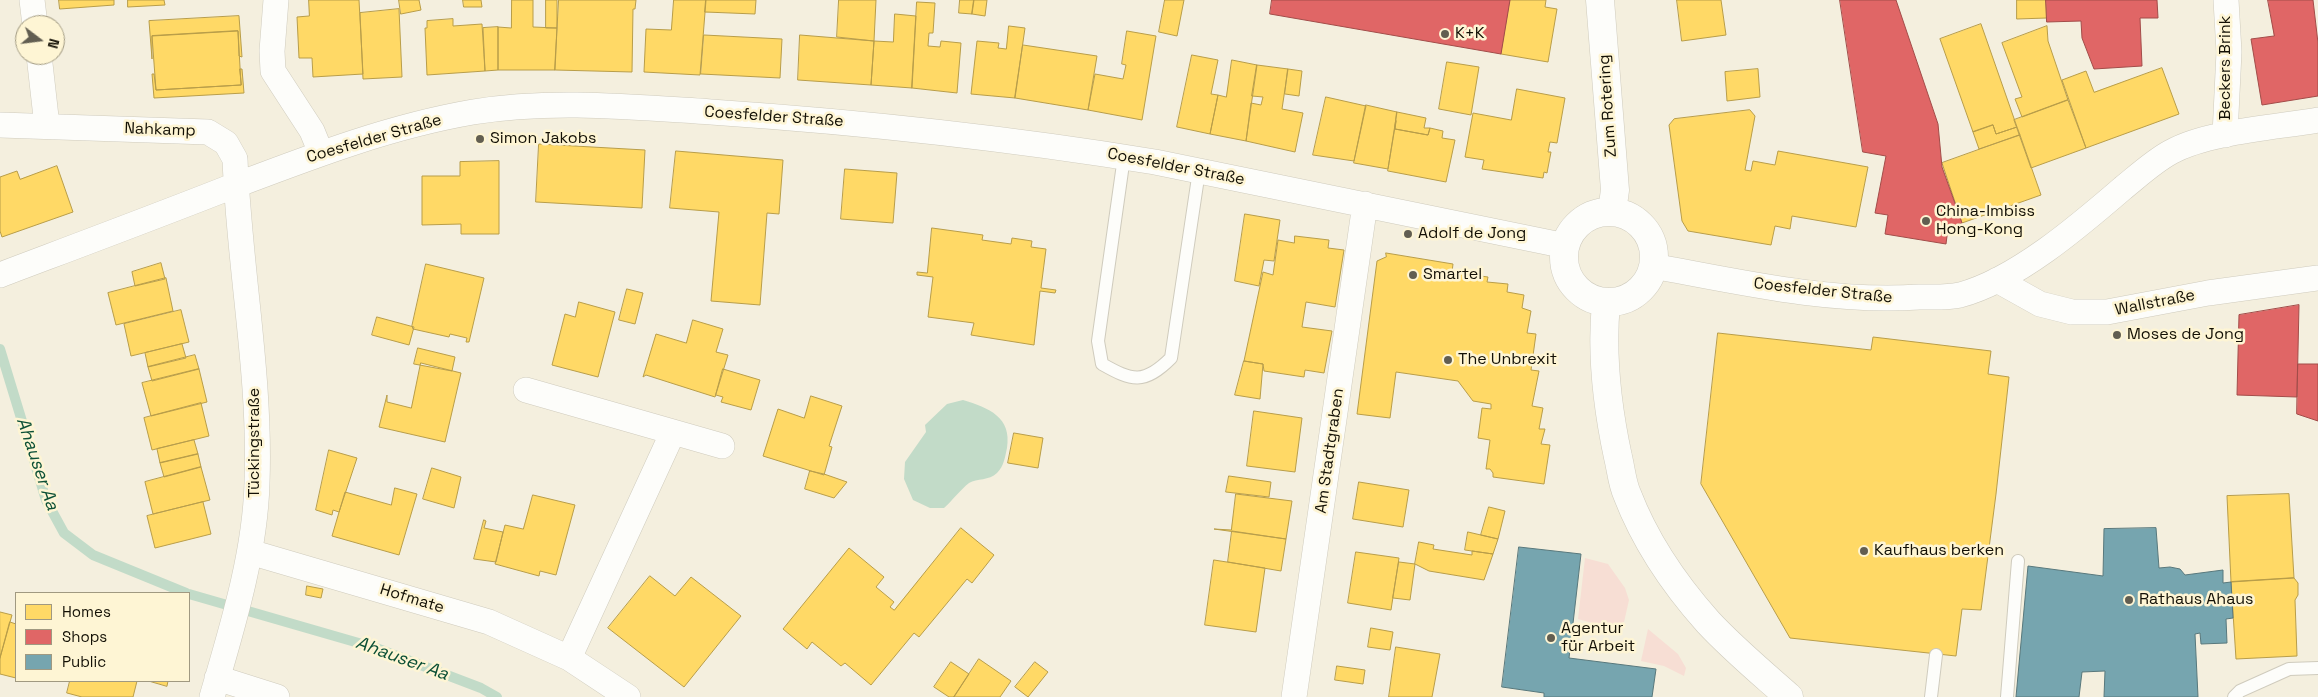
<!DOCTYPE html>
<meta charset="utf-8">
<style>
body{margin:0}
#map{position:relative;width:2318px;height:697px;overflow:hidden;background:#f4efde;font-family:"Space Grotesk",sans-serif}
canvas{display:block}
.legend{position:absolute;left:15px;top:592px;width:175px;height:90px;box-sizing:border-box;background:#fef5d4;border:1px solid #a09981;margin:0;padding:6px 9px;list-style:none;font-size:15px;color:#131005}
.legend li{display:flex;align-items:center;gap:10px;height:25px}
.legend b{width:25px;border:1px solid #a09981}
.north{position:absolute;left:15px;top:15px;width:50px;height:50px;box-sizing:border-box;background:#fef5d4;border:1px solid #a09981;border-radius:50%;rotate:105deg;font-size:14px;font-weight:700;line-height:20px;text-align:center;color:#131005}
.north::after{content:'';display:block;margin:auto;width:18px;height:22px;background:#625e51;clip-path:polygon(50% 0,100% 100%,50% 72%,0 100%)}
</style>
<div id="map">
<canvas width="2318" height="697"></canvas>
<ul class="legend">
<li><b style="height:14px;background:#ffd966"></b>Homes</li>
<li><b style="height:14px;background:#e06666"></b>Shops</li>
<li><b style="height:14px;background:#76a5af"></b>Public</li>
</ul>
<div class="north">N</div>
</div>
<script>
const c = document.querySelector('canvas').getContext('2d');
c.lineJoin = 'round';
function fill(path, color) { c.fillStyle = color; c.fill(path, 'evenodd'); }
function trace(path, color, width, dash) { c.strokeStyle = color; c.lineWidth = width; c.lineCap = dash ? 'butt' : 'round'; c.setLineDash(dash || []); c.stroke(path); }
function label(font, color, halo, rows, align = 'center') {
  c.font = font + ' "Space Grotesk",sans-serif'; c.lineWidth = 5; c.setLineDash([]); c.textBaseline = 'middle'; c.strokeStyle = halo; c.fillStyle = color; for (const [text, x, y, turn = 0] of rows) {
    c.save(); c.translate(x, y); c.rotate((+turn || 0) * Math.PI / 180); c.textAlign = isNaN(turn) ? turn : align; if (halo) c.strokeText(text, 0, 0); c.fillText(text, 0, 0); c.restore();
  }
}
const green = new Path2D(`
 M1585,558L1608,564L1625,588L1629,600L1624,622L1607,627L1578,619Z
 M1648,629L1678,654L1686,668L1684,676L1664,666L1641,661Z`);
const water = new Path2D(`
 M963,400C989,408 1012,417 1007,448C1005,457 1004,466 997,473C989,481 977,478 969,483C960,490 952,501 944,508H930L913,500L904,479L905,462L926,432L925,425L947,404Z`);
const homes = new Path2D(`
 M59,0H114V5L60,9Z
 M128,0H164L165,5L128,7Z
 M309,0H359L363,74L313,77L312,58H299L297,17L309,16Z
 M399,0H419L421,10L401,14Z
 M463,0H481L482,7H464Z
 M512,0H533V27L557,28L555,70H498V27L511,28Z
 M546,0H557V28H546Z
 M559,0H636L635,9H633L632,72L555,70Z
 M674,0H706L700,75L644,72L646,29L671,30Z
 M706,0H756L755,14L705,12Z
 M839,0H876L874,41L837,37Z
 M960,0H974L972,14L959,13Z
 M974,0H987L985,16L972,14Z
 M1165,0H1184L1177,36L1159,32Z
 M1510,0H1546L1545,7L1557,9L1548,62L1501,54Z
 M1677,0H1721L1726,35L1682,41Z
 M2017,0H2046L2047,18L2017,19Z
 M917,2L935,3L933,33H929L928,46L940,47L941,41L961,43L957,93L912,88Z
 M399,9L402,77L363,79L360,13Z
 M895,14L916,16L912,88L871,85L874,41L893,42Z
 M239,16L242,57L239,56L238,31L152,36V59L149,21Z
 M453,19V26L482,24L485,71L427,75L425,28H427V21Z
 M1981,24L2017,127L1996,134L1993,125L1973,132L1940,39Z
 M1009,26L1025,28L1015,98L971,94L977,41L999,43L998,48L1006,49Z
 M2047,26L2048,41L2068,100L2022,117L2015,99L2022,97L2002,43Z
 M498,27V70L485,71L483,28Z
 M238,31L241,85L156,90L152,36Z
 M1127,31L1156,36L1142,120L1088,110L1095,74L1123,79L1126,65L1122,64Z
 M704,35L782,39L780,78L701,74Z
 M800,35L874,41L871,85L798,80Z
 M1023,45L1097,56L1088,110L1015,98Z
 M1192,55L1218,60L1211,94L1218,95L1210,134L1177,127Z
 M1232,60L1257,65L1246,141L1210,134L1218,95L1226,97Z
 M1447,62L1479,67L1471,115L1439,109Z
 M1257,65L1288,69L1282,109L1303,113L1295,152L1246,141L1251,103L1261,105L1263,97L1252,96Z
 M2162,68L2179,114L2086,148L2062,80L2086,71L2094,92Z
 M240,69H242L244,93L154,98L152,74H154L156,90L241,85Z
 M1288,69L1302,71L1299,96L1285,94Z
 M1758,69L1760,97L1727,101L1725,72Z
 M1517,89L1565,98L1557,143L1550,142L1548,152H1551L1547,173L1544,172L1543,178L1482,169L1484,160L1465,157L1473,113L1511,120Z
 M1326,97L1366,106L1354,161L1313,155Z
 M2068,100L2086,148L2031,168L2014,120Z
 M1366,105L1397,112L1388,169L1354,163Z
 M1750,110L1755,116L1745,170L1751,171L1753,161L1775,165L1778,151L1868,167L1856,227L1792,216L1790,229L1775,226L1771,245L1688,231L1682,221L1669,125L1674,119Z
 M1397,112L1426,118L1424,128H1430L1428,135L1395,129Z
 M1396,121L1395,129L1428,135L1430,128L1443,131L1442,138L1455,140L1446,182L1388,171Z
 M1993,125L1996,134L2017,127L2020,135L1979,149L1973,132Z
 M2020,135L2041,195L1962,223L1942,163Z
 M539,144L645,150L642,208L536,202Z
 M676,151L783,160L779,214L767,213L760,305L711,301L719,212L670,208Z
 M499,161V234H461V224L422,225V176H460V162Z
 M57,166L73,212L2,237L0,231V177L17,171L20,179Z
 M845,169L897,173L893,223L841,219Z
 M1245,214L1280,220L1274,261L1264,260L1259,286L1235,281Z
 M932,228L983,235L982,240L1011,244L1012,238L1032,241L1031,247L1046,249L1041,288L1056,290L1055,293L1040,291L1034,345L971,335L974,323L928,317L933,277L917,275V272L927,273Z
 M1295,236L1329,240L1328,248L1344,250L1335,307L1306,302L1302,327L1332,331L1324,373L1305,370L1304,377L1264,371L1263,364L1244,361L1263,272L1273,275L1278,240L1294,243Z
 M1386,253L1453,264L1452,272L1488,277L1487,282L1508,284L1507,292L1524,295L1522,308L1531,311L1527,333L1536,334L1531,370L1539,371L1532,406L1543,408L1539,429H1545L1541,444L1550,445L1544,484L1493,477V473L1490,469H1486L1490,440L1478,438L1482,408L1491,409V404L1473,401L1458,381L1396,372L1390,418L1357,414L1377,261L1386,257Z
 M161,263L165,279L135,286L132,272Z
 M426,264L484,278L469,342H466L467,338L450,334L449,337L413,329L412,326Z
 M166,278L173,311L116,325L108,293Z
 M627,289L643,293L635,324L619,320Z
 M579,302L615,312L598,377L552,365L565,314L575,317Z
 M181,310L189,342L131,356L124,324Z
 M377,317L414,327L409,345L372,335Z
 M693,320L723,329L716,352L728,355L715,397L646,375L643,377L656,334L686,343Z
 M1718,333L1871,350L1873,337L1991,351L1988,374L2009,377L1996,494L1981,610L1962,609L1956,656L1790,638L1701,484Z
 M182,344L186,358L148,367L145,353Z
 M418,348L455,357L452,371L414,364Z
 M195,355L199,369L152,381L148,367Z
 M1244,361L1263,364L1260,399L1235,395Z
 M421,363L461,373L445,442L379,427L387,395V402L411,408Z
 M199,369L207,402L151,416L142,383Z
 M723,369L760,380L751,410L721,402L723,397L716,395Z
 M811,396L842,406L829,446L832,447L824,475L763,456L778,409L804,418Z
 M201,403L209,436L152,450L144,418Z
 M1254,411L1302,418L1295,472L1247,466Z
 M1014,433L1043,438L1038,468L1008,463Z
 M194,440L198,454L160,463L157,449Z
 M329,450L357,458L339,512L333,510L332,515L316,510Z
 M198,454L201,467L164,477L160,463Z
 M201,467L210,500L153,514L145,482Z
 M432,468L461,477L454,508L423,499Z
 M810,471L824,474L847,482L834,498L805,489Z
 M1229,476L1271,482L1269,497L1226,492Z
 M1359,482L1409,490L1403,527L1353,519Z
 M395,488L417,494L399,555L332,536L345,492L391,505Z
 M1236,494L1292,501L1286,539L1214,529L1231,530Z
 M2289,494L2294,578L2231,582L2227,496Z
 M533,495L575,505L556,575L540,571L539,576L495,564L505,525L523,529Z
 M203,502L211,534L155,548L147,516Z
 M1489,507L1505,511L1498,539L1481,535Z
 M484,520L486,521L484,528L503,532L496,562L474,559Z
 M961,528L994,555L972,583L967,579L919,637L914,633L871,685L845,663L841,666L812,642L807,649L783,629L849,548L884,577L876,587L894,602L890,607L894,610Z
 M1232,531L1286,539L1281,571L1228,562Z
 M1468,532L1498,539L1493,554L1465,550Z
 M1419,542L1434,545L1433,549L1472,555V551L1493,554L1484,580L1429,571L1415,564Z
 M1356,552L1399,558L1391,610L1348,603Z
 M1214,560L1265,568L1256,632L1205,625Z
 M1399,562L1415,564L1410,600L1393,598Z
 M650,576L675,596L691,577L741,616L684,687L608,628Z
 M2294,578L2298,583V595L2295,600L2297,656L2236,659L2231,582Z
 M307,586L323,589L321,598L306,595Z
 M0,612L12,615L0,658Z
 M10,622L16,624V678L0,674V658Z
 M1371,628L1393,632L1390,650L1368,647Z
 M1396,647L1440,654L1432,697H1389Z
 M979,659L1011,681L1000,697H954Z
 M951,662L969,674L954,697H949L934,687Z
 M1035,662L1048,672L1028,697L1015,687Z
 M1337,666L1365,670L1363,684L1335,680Z
 M70,681H137L133,697H82L67,693Z
 M149,681H168L167,686Z`);
const shops = new Path2D(`
 M1272,0H1510L1501,54L1270,14Z
 M1840,0H1896L1938,124L1942,167L1962,223L1948,228L1946,244L1885,234L1888,215L1875,213L1886,156L1863,152Z
 M2046,0H2157L2158,18H2140L2142,66L2094,69L2082,38L2081,21L2047,22Z
 M2268,0H2313L2318,43V96L2262,105L2251,39L2274,36Z
 M2299,305L2297,397L2237,395L2239,315Z
 M2298,364H2318V421L2297,414Z`);
const public = new Path2D(`
 M2156,528L2159,568L2170,567L2180,569L2185,575L2223,570V583L2231,582L2233,618L2226,619L2227,643L2201,644L2200,633L2195,634L2198,697H2104L2105,671L2082,672L2079,697H2016L2028,566L2103,576L2104,529Z
 M1519,547L1581,554L1569,658L1656,669L1652,697H1544V693L1502,687Z`);
const stream = new Path2D(`
 M0,349L46,500L64,533L93,555L186,593
 M189,594L376,648L481,688L497,697`);
const lane = new Path2D(`
 M1124,157L1098,341L1102,364C1132,381 1144,385 1171,358L1199,171
 M1931,697L1936,655
 M2007,697L2018,561
 M2234,697L2240,691L2289,669L2318,668`);
const street = new Path2D(`
 M32,0L35,25
 M276,0L272,51L273,71L312,131L321,153
 M39,55L47,126
 M0,125L208,132L226,143L235,159C239,267 261,374 257,483C255,555 232,628 212,697
 M2225,135L2229,52L2226,0
 M1653,266C1740,282 1830,303 1919,297C1932,297 1947,298 1960,295C2016,280 2079,226 2123,188C2138,176 2154,161 2171,152C2206,132 2277,127 2318,120
 M0,275C74,247 149,219 223,190C305,159 386,127 473,112C551,99 632,107 711,112C859,122 1008,138 1155,162L1566,246
 M1997,280L2040,304L2072,312H2107L2208,293L2318,278
 M526,390L673,432L569,658
 M673,432L722,446
 M250,552L489,622L569,658L628,697
 M217,678L277,697
 M1294,697L1365,204`);
const secondary = new Path2D(`
 M1600,0L1615,190L1612,212
 M1564 257a45 45 0 1 1 90 0a45 45 0 1 1-90 0Z
 M1606,303C1601,355 1607,406 1618,457C1621,469 1622,483 1627,494C1645,541 1675,585 1708,622C1733,649 1762,673 1789,697`);
const markers = [
 [1445,34,5,"#625e51"],
 [480,139,5,"#625e51"],
 [1926,221,5,"#625e51"],
 [1408,234,5,"#625e51"],
 [1413,275,5,"#625e51"],
 [2117,335,5,"#625e51"],
 [1448,360,5,"#625e51"],
 [1864,551,5,"#625e51"],
 [2129,600,5,"#625e51"],
 [1551,638,5,"#625e51"]
];
const poiNames = [
 ["K+K",1455,34],
 ["Simon Jakobs",490,139],
 ["China-Imbiss",1936,212],
 ["Hong-Kong",1936,230],
 ["Adolf de Jong",1418,234],
 ["Smartel",1423,275],
 ["Moses de Jong",2127,335],
 ["The Unbrexit",1458,360],
 ["Kaufhaus berken",1874,551],
 ["Rathaus Ahaus",2139,600],
 ["Agentur",1561,629],
 ["für Arbeit",1561,647]
];
const streetNames = [
 ["Beckers Brink",2226,68,-90],
 ["Zum Rotering",1608,106,-94],
 ["Coesfelder Straße",774,117,4],
 ["Nahkamp",160,130,2],
 ["Coesfelder Straße",374,139,-16],
 ["Coesfelder Straße",1176,167,11],
 ["Coesfelder Straße",1823,291,6],
 ["Wallstraße",2155,303,-11],
 ["Tückingstraße",255,443,-90],
 ["Am Stadtgraben",1330,451,-82],
 ["Hofmate",412,599,17]
];
const waterNames = [
 ["Ahauser Aa",37,464,71],
 ["Ahauser Aa",402,659,20]
];
fill(green, '#f7ded4');
fill(water, '#c2dbc8');
fill(homes, '#ffd966');
trace(homes, '#b89d49', 1);
fill(shops, '#e06666');
trace(shops, '#a24c49', 1);
fill(public, '#76a5af');
trace(public, '#58787c', 1);
trace(stream, '#c2dbc8', 10);
trace(lane, '#cfcbbd', 14);
trace(street, '#cfcbbd', 26);
trace(secondary, '#cfcbbd', 29);
trace(lane, '#fdfdfa', 12);
trace(street, '#fdfdfa', 25);
trace(secondary, '#fdfdfa', 28);
for (const [x, y, r, color] of markers) { const dot = new Path2D(); dot.arc(x, y, r, 0, 2 * Math.PI); c.fillStyle = color; c.fill(dot); trace(dot, '#fef5d4', 2); }
label('16px', '#131005', '#fef5d4', poiNames, 'left');
label('16px', '#131005', '#fef5d4', streetNames);
label('italic 18px', '#0c5036', '#fef5d4', waterNames);
</script>
